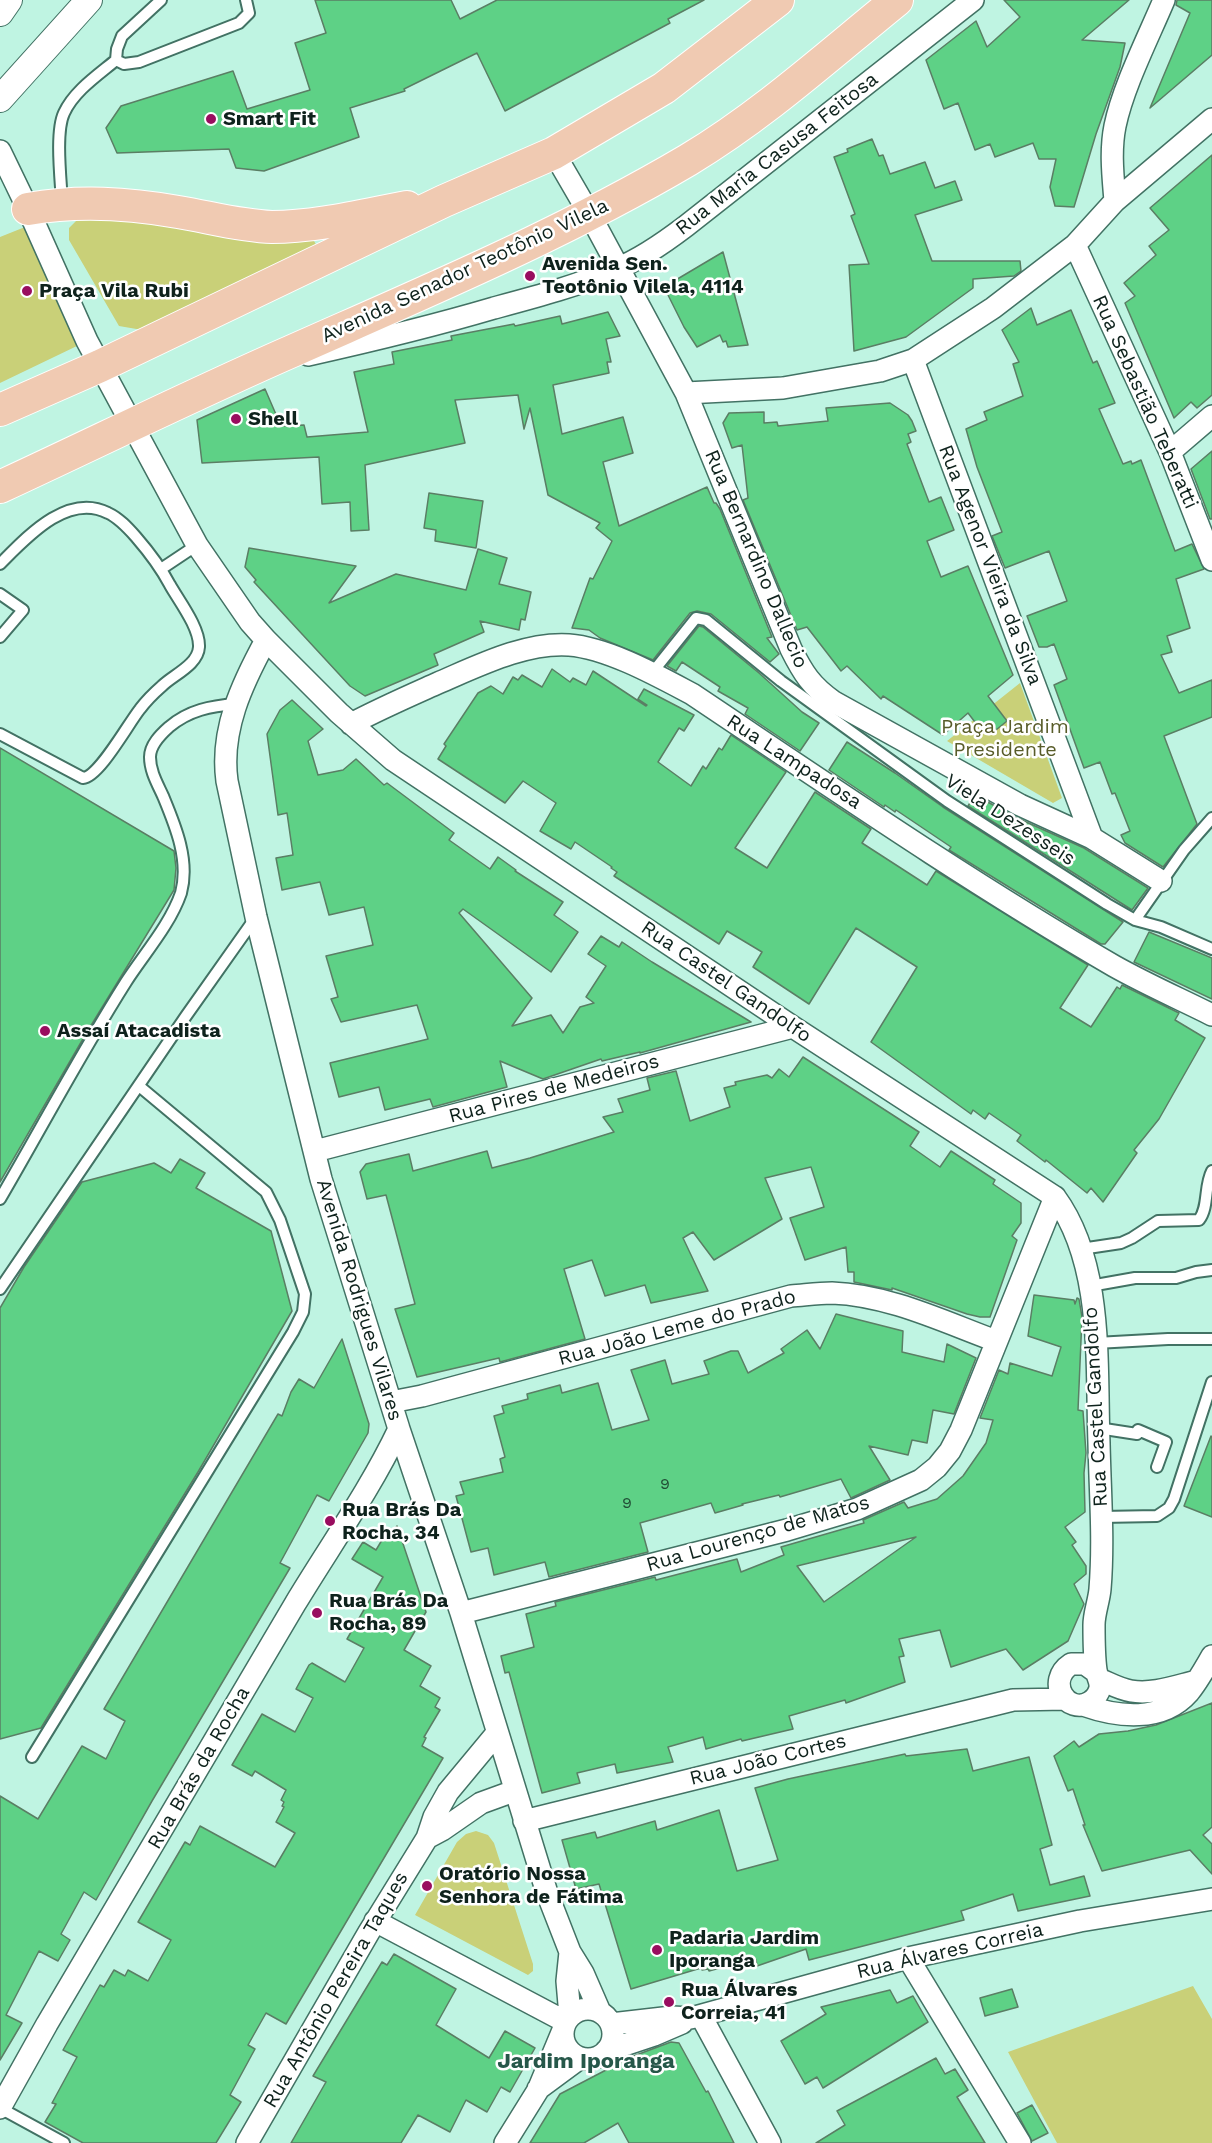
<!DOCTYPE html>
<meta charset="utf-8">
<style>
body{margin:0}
canvas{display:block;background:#bff4e2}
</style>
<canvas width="1212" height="2143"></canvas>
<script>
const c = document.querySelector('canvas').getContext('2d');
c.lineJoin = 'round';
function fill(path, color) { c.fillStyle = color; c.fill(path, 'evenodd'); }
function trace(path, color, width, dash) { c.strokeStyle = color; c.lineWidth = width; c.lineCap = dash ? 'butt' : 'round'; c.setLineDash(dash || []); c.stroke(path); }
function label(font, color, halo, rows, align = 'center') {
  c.font = font + ' "Work Sans",sans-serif'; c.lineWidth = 5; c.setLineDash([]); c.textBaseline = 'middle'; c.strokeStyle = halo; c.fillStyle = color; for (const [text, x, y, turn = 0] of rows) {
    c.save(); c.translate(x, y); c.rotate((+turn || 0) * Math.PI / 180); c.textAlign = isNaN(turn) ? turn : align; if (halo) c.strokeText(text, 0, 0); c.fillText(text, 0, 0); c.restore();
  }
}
const green = new Path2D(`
 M91,214L314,241L317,246L154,332L119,326L69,240V228L79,218Z
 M25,227L79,345L0,383V237Z
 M1020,683L1062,798L1053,803L947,741Z
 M476,1831L488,1835L494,1843L533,1964V1971L528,1975L415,1915L457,1842L466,1834Z
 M1193,1986L1212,2019V2143H1057L1008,2052Z`);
const building = new Path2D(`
 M315,0H451L460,19L497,0H704L668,19L670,23L505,111L477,53L404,89L405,91L350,108L359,137L264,171L236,168L229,149L117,153L106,128L121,106L233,71L247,109L310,90L295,43L326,33Z
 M1004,0H1129L1082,40L1125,43L1120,67L1096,134L1074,207L1055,206L1050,187L1056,159H1039L1033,143L995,157L990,144L975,150L958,103L944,109L926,60L976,21L987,47L1020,17Z
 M1177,0H1212V55L1150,108L1190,13L1176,5Z
 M872,139L879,156L883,155L890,174L925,162L935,188L955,181L962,200L915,215L932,261H1020L1021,271L1014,276L973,279V288L906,337L854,351L849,265L869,264L851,216L855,214L834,157L848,152L847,149Z
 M1212,155V395L1197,408L1191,402L1174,418L1125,303L1135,296L1124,283L1156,255L1149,246L1169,230L1150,208Z
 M723,252L748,345L728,347L726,341L723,342L720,335L697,347L684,327L666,291L669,284Z
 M1031,308L1037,325L1071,310L1093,363L1097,361L1115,403L1099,409L1123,464L1131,461L1132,464L1141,460L1175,551L1192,544L1204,569L1176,579L1190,628L1167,636L1172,652L1161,655L1179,693L1212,680V717L1164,736L1197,824L1163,867L1125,843L1121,835L1130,831L1115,793L1112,794L1100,762L1084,768L1054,685L1067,679L1054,644L1047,647H1039L1027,616L1067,601L1049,551L1005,568L992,536L1002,532L977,467L966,429L987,420L984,412L1023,396L1013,364L1019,362L1002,330Z
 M608,312L620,336L606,339L611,362H607L609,373L553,385L562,434L623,417L633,453L603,462L619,526L707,487L714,503H716L720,509L772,637L767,638L779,654L770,662L711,614L697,611L690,613L653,660L600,638L589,630L572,628L590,578L593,579L612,541L596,528L600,523L548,495L530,408L524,429L518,395L455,400L465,443L365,465L369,530L351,531L350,502L322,504L319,457L202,463L197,420L265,389L281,426L304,425L307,437L368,432L354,372L394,364L392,352L452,340L451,336L514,324L515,326L560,316L562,324Z
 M890,403L908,415L912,421L916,431L908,434L911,442L907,444L929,502L941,497L954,530L927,541L941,577L968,566L1013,675L988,696L1007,721L991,734L982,723L978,726L968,713L943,735L883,696L881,699L847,666L841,671L807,627L797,630L743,500L748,498L742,445L732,448L723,423L729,413L764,412V423L777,422L778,426L828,421L826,408Z
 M1212,451V519H1210L1191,469Z
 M429,493L483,501L476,548L435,541L436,530L424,528Z
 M249,548L356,566L329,603L396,574L466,590L478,549L507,558L499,584L531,592L525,620L521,619L519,630L480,621L484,632L434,654L438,665L365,696L350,686L254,582L256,580L245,567Z
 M699,626L703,627L759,673L802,712L819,723L800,751L745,714L748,708L718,691L720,687L682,662L676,671L667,666Z
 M552,669L570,682L573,678L586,685L593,671L646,706L647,705L638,699L644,689L694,715L684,731L679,728L658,762L691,786L703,766L706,769L719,748L722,750L731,735L786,772L735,848L767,868L815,792L871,829L862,843L927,885L936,871L1088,965L1060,1008L1091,1027L1117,987L1120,989L1122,985L1179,1013L1175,1020L1205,1038L1159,1119L1134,1150L1137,1153L1103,1202L1091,1188L1087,1193L1046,1160L1045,1162L1017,1141L1021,1135L989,1113L985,1119L973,1110L971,1114L871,1042L917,967L856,928L809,1004L753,967L762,952L727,931L719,944L614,876L617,872L611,868L612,867L575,842L571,849L540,831L556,803L523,781L505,803L438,759L446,746L444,744L478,693L491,686L503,694L513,677L518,680L522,675L542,687Z
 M292,700L323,729L308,741L318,775L343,770L356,759L384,785L387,783L454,833L449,840L490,869L498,857L516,870L515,871L563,902L554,915L578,932L551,972L463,909L459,913L532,998L512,1026L551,1015L563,1033L580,1007L594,1003L586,997L606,966L588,954L601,936L619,947L622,942L652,962L751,1022L640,1053V1052L602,1061L601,1059L543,1079L500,1061L507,1087L433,1107L430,1099L385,1110L379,1087L339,1097L330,1063L428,1039L417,1005L341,1022L331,999L338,997L326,956L373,945L364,907L329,915L320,882L282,890L276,858L293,855L287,813L278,815L267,734L280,710Z
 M847,742L895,773L943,807L1123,922L1105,944H1101L949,850L951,847L896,810L895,812L885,805L884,807L829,770Z
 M0,748L174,851L176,868L174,890L87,1032L0,1182Z
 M975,795L1015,817L1084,848L1148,888L1132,910L968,806Z
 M1149,932L1212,958V999L1134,962Z
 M803,1057L919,1132L910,1146L940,1167L951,1151L995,1180L993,1184L1021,1203V1223L1012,1236L1017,1240L990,1317H980L967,1314L892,1288V1290L854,1282V1272H848L846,1247L805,1260L790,1218L824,1207L811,1167L765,1178L782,1219L714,1260L693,1232L683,1238L708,1291L651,1303L645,1285L605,1296L592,1260L564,1269L585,1339L500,1362L499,1358L417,1377L395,1309L415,1304L386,1195L367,1199L360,1172L366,1164L409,1154L413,1171L487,1151L492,1168L530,1158L614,1132L603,1117L623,1112L618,1099L650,1090L647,1078L676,1071L690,1121L730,1107L724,1088L736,1085L735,1082L767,1075L772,1078L779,1069L789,1077Z
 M180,1159L205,1173L196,1188L271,1231L292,1311L198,1472L41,1728L0,1739V1308L24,1267L82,1182L154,1163L171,1173Z
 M1034,1295L1074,1300L1075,1304L1077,1298L1079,1299L1082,1317L1078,1410L1083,1411L1086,1453L1084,1473L1085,1512L1065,1527L1076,1542L1072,1545L1086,1566V1574L1074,1584L1084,1604L1068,1641L1023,1670L1006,1649L951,1667L940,1630L899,1639L904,1656L899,1657L905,1682L846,1703L845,1700L789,1716L793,1729L742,1741L741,1739L706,1749L703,1737L668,1747L673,1762L617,1773L615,1764L577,1773L580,1783L542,1793L509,1672L505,1673L501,1656L534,1647L526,1614L556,1606L555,1602L655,1577L656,1580L737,1559L741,1572L784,1555L781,1547L864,1523L863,1520L904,1502L908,1508L937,1499L963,1476L986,1443L993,1420L980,1418L999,1370L1008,1374L1010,1363L1052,1376L1061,1347L1028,1336ZM916,1537L824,1602L797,1566Z
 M836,1314L903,1331L902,1352L944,1362L947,1344L976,1358L954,1414L933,1410L927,1443L912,1440L908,1455L869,1446L890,1480L851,1498L841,1479L780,1497L779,1495L742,1504L743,1505L715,1513L711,1503L640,1523L648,1552L549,1577L545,1562L494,1575L488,1548L471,1552L456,1496L464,1494L460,1482L503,1472L500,1459L505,1457L494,1416L504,1413L502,1406L528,1399L527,1394L560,1385L562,1393L598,1383L612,1430L649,1420L631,1370L665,1360L672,1384L709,1374L704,1361L731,1351H738L748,1373L784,1353L781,1349L807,1330L820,1349Z
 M342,1339L369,1424L368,1433L329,1501L317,1495L280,1563L290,1568L152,1801L96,1900L84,1892L61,1934L70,1940L58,1961L39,1951L6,2015L22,2023L0,2060V1796L38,1819L82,1746L106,1759L125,1721L104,1709L278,1414L282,1416L291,1392L299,1379L314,1388Z
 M1211,1436L1212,1437V1517L1184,1506Z
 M397,1526L426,1612L404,1650L431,1666L420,1686L440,1698L435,1707L440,1710L424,1737L426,1738L422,1746L443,1758L286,2024L266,2013L248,2045L255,2049L230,2095L241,2102L216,2143H83L45,2122L56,2104L52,2103L77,2057L63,2050L100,1985L104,1987L114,1970L125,1976L128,1970L148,1981L171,1940L138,1922L185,1842L190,1845L200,1826L275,1867L295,1833L276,1822L284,1807L282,1806L284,1802L281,1800L286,1790L255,1771L252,1776L232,1765L262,1714L295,1732L313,1698L296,1689L309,1665L312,1663L345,1682L364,1648L347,1639L383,1577L352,1559L363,1542L376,1550L385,1535L390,1538Z
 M1212,1703V1827L1203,1835L1212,1844V1874L1190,1850L1102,1871L1083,1825H1085L1073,1789L1068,1791L1054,1756L1074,1741L1079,1747L1099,1734L1128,1731L1156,1725Z
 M967,1749L973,1771L1029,1757L1052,1845L1040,1849L1050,1885L1084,1876L1090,1896L1018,1911L1013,1894L961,1911L964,1920L809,1960L806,1949L757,1966L756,1960L753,1961V1959L709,1971L708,1969L702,1970L701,1968L631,1989L599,1884L576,1889L562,1840L595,1832L597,1838L655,1821L657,1830L719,1810L737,1871L778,1860L755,1788L788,1779L905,1754L906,1756Z
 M394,1954L456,1989L436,2025L489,2058L505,2031L535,2048L510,2092L501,2087L487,2112L466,2100L450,2132L418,2115L401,2143H291L326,2082L313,2076L382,1962L387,1965Z
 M1012,1989L1018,2007L985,2016L980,1998Z
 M890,1990L897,2003L913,1996L928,2022L823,2088L817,2077L805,2084L781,2041L826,2014L821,2007Z
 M671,2042L679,2043L706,2092L708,2091L734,2143H629L618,2123L584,2143H530L560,2094L631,2057Z
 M936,2058L945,2074L955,2069L968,2090L957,2097L985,2143H816L845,2125L837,2111Z
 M1032,2105L1048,2133L1032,2141L1017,2113Z`);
const service = new Path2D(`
 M116,60L124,64L139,62L239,23L249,13L246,0
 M62,203C61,181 55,132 64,113C74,91 98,75 116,60L117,49L122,36L161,0
 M0,564C26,538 67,492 108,513C119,518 128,528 136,537C149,552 161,568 170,585C179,601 200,628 199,647C198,665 173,675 162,686C154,693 146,701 140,709C128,724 99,777 83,778L0,734
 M161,569L197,545
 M0,594L23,610L0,637
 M652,673L696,618L706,620L781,681L947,801L1107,904L1135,920L1161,927L1212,949
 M1135,920L1184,850L1212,818
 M0,1199C42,1127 81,1053 126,982C144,954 170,925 181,893C190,860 175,825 163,796C157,783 150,771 150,757C150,745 160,735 169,727C189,710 211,706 236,704
 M1081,1249L1121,1243L1132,1238L1158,1221L1199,1220C1209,1207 1204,1186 1212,1171
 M1090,1286L1135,1278H1176L1196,1272L1212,1270
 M0,1289L186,1016L256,917
 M1096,1343L1168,1339H1212
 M1098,1428L1137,1434L1138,1430L1166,1442L1157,1467
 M1101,1517L1157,1516L1169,1508L1174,1499L1212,1382
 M32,1757L293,1332L303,1312L305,1294L280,1220L266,1192L139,1086
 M0,2108L64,2143`);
const minor = new Path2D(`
 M0,151L28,209L87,341L197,545L250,622L266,640L339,713L393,760L793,1027L1055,1197C1104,1264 1096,1364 1099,1443C1100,1492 1104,1541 1100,1589C1099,1601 1094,1613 1094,1625C1094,1639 1094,1656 1096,1670C1097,1677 1101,1681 1100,1688C1099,1693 1095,1699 1090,1702C1067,1716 1045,1681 1071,1664H1085L1096,1672
 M554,153L590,215L686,393L791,649C803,673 811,686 834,702L1020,805L1092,838L1161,881
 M1115,201C1113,176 1110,151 1115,126C1123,87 1148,38 1164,0
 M1075,245L1170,452L1212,560
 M308,355C371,341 433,326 494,308C535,297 577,286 616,269C641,259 665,242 686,226L973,0
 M913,360L1092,838
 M686,393L783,388L880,371L913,360L993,308L1075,245L1115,201L1212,119
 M1170,452L1212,416
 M266,640C242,684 220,730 227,781L256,917L321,1179L399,1429L461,1613L547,1893L570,1952L583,1973L600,2012
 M351,724C379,709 409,696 438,683C478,666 525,642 569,645C608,648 658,676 692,694C831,787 969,882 1114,966C1146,984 1180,999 1212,1015
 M315,1151L793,1027
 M391,1402L422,1396L791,1296C805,1295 818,1293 832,1293C889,1295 944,1322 996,1341
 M461,1613L787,1530L857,1509L921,1480L937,1467L950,1451L961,1430L1055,1197
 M1099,1679C1109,1683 1119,1689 1131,1691C1152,1695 1176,1686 1197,1681
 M1083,1705C1117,1717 1162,1723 1189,1692C1198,1681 1205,1668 1212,1656
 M524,1821L1013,1700L1065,1699
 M427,1838L442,1830L481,1803L514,1791
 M375,1921L566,2022
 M570,1952L567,1981L570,2016
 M908,1958L1020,2143
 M563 2034a25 25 0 1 1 50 0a25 25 0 1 1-50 0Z
 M701,2016L770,2143
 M611,2024L672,2017L691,2018L908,1958L1080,1921L1212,1899
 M606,2051L654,2035L682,2023
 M538,2089L580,2058
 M0,2108L47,2024L295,1604C330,1546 370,1490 399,1429
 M247,2143L369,1932L427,1838L434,1817L448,1792L497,1733
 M505,2143L538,2090L563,2030`);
const tertiary = new Path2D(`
 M0,13L9,0
 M0,99L89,0`);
const primary = new Path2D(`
 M28,209C79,200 127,203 178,212C209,217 240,226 272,227C316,227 364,215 407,207
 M0,410L100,366L444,201L554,153L664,88L778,0
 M0,487C97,442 192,395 290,352C425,292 561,235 688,160C763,115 829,55 897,0`);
const markers = [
 [211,119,6,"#990d5f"],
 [530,276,6,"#990d5f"],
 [27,291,6,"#990d5f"],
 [236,419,6,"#990d5f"],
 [45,1031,6,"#990d5f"],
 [330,1521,6,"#990d5f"],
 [317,1613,6,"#990d5f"],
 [427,1886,6,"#990d5f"],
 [657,1950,6,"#990d5f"],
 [669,2002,6,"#990d5f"]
];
const numberNames = [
 ["9",665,1484],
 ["9",627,1503]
];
const poiNames = [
 ["Smart Fit",223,119],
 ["Avenida Sen.",542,264],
 ["Teotônio Vilela, 4114",542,287],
 ["Praça Vila Rubi",39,291],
 ["Shell",248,419],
 ["Assaí Atacadista",57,1031],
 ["Rua Brás Da",342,1510],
 ["Rocha, 34",342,1533],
 ["Rua Brás Da",329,1601],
 ["Rocha, 89",329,1624],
 ["Oratório Nossa",439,1874],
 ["Senhora de Fátima",439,1897],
 ["Padaria Jardim",669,1938],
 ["Iporanga",669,1961],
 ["Rua Álvares",681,1990],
 ["Correia, 41",681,2013]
];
const streetNames = [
 ["Rua Maria Casusa Feitosa",777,154,-38],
 ["Avenida Senador Teotônio Vilela",465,271,-25],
 ["Rua Sebastião Teberatti",1145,402,66],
 ["Rua Bernardino Dallecio",756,559,67],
 ["Rua Agenor Vieira da Silva",990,565,69],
 ["Rua Lampadosa",794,762,33],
 ["Viela Dezesseis",1010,820,33],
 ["Rua Castel Gandolfo",726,982,34],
 ["Rua Pires de Medeiros",554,1089,-15],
 ["Avenida Rodrigues Vilares",359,1300,73],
 ["Rua João Leme do Prado",677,1328,-15],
 ["Rua Castel Gandolfo",1096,1407,-93],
 ["Rua Lourenço de Matos",758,1534,-16],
 ["Rua João Cortes",768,1760,-14],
 ["Rua Brás da Rocha",199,1768,-60],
 ["Rua Álvares Correia",950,1951,-13],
 ["Rua Antônio Pereira Taques",336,1990,-60]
];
const parkNames = [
 ["Praça Jardim",1005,727],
 ["Presidente",1005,750]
];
const quarterNames = [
 ["Jardim Iporanga",586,2062]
];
fill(green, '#c9d078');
fill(building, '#5ed186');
trace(building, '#5a7e64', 1.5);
trace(service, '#427264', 14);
trace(minor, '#427264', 24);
trace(tertiary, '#427264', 28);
trace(primary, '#fff', 34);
trace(service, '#fff', 10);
trace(minor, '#fff', 21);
trace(tertiary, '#fff', 26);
trace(primary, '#f0cab2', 32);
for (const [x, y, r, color] of markers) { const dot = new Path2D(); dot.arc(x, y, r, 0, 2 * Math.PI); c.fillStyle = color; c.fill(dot); trace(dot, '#fff', 2); }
label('16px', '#224e36', null, numberNames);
label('bold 20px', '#0e221c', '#fff', poiNames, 'left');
label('20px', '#0e221c', '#fff', streetNames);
label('20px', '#585c29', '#fff', parkNames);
label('bold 22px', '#265749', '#fff', quarterNames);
</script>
